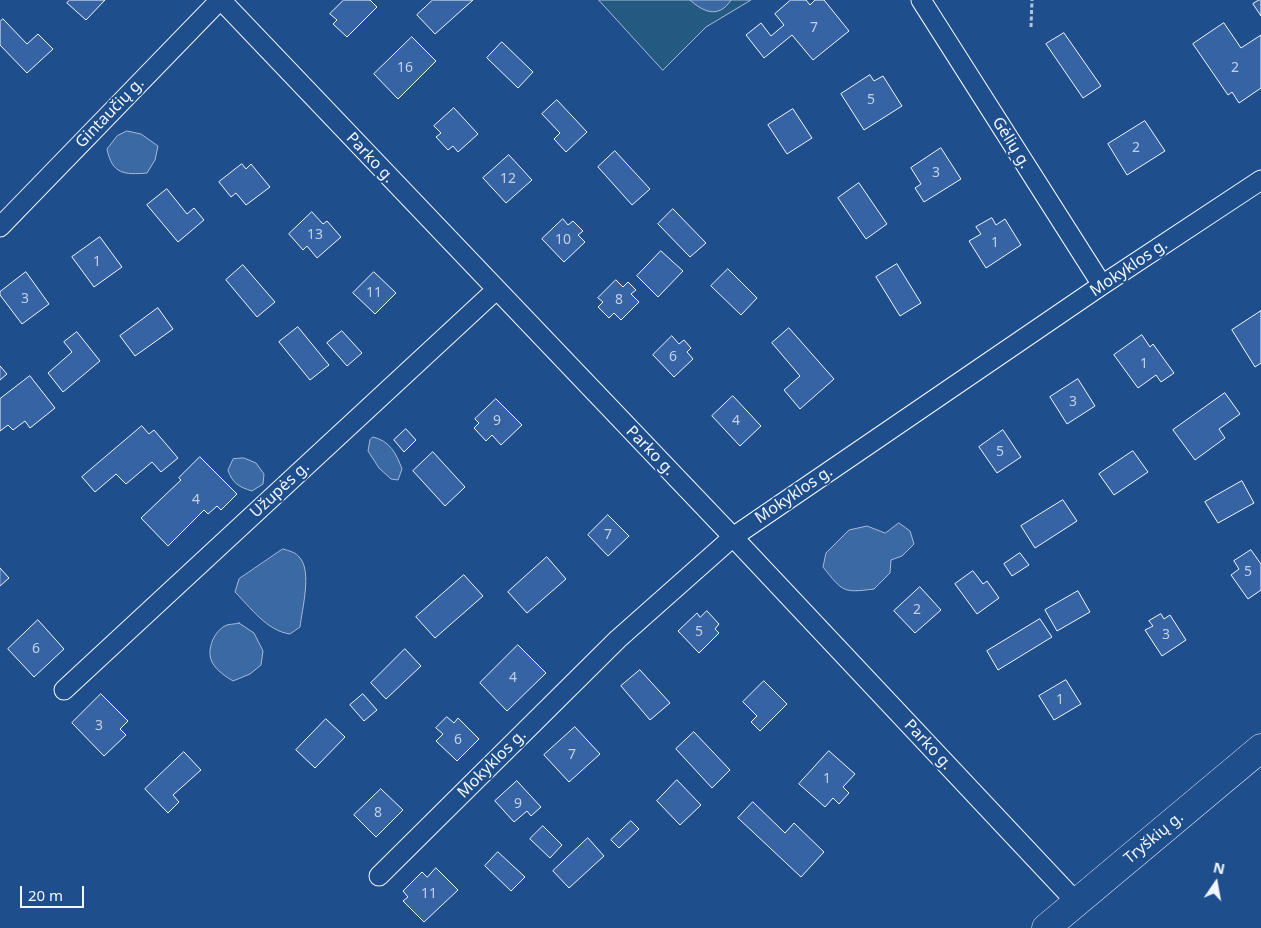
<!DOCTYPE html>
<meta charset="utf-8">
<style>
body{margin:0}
#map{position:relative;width:1261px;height:928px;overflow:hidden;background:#1f4e8c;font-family:"Noto Sans",sans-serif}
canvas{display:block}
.north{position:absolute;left:1191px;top:858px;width:50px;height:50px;-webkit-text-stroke:4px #1f4e8c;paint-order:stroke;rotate:12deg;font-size:14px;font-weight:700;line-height:20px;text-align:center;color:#f2f6ff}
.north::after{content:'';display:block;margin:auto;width:18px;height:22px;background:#f2f6ff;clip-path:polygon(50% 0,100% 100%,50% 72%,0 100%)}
.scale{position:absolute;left:20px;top:886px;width:64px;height:22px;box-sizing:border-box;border:2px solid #f2f6ff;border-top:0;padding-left:6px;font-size:15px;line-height:18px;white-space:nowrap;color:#f2f6ff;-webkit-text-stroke:4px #1f4e8c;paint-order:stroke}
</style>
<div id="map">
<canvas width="1261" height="928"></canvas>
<div class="north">N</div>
<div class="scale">20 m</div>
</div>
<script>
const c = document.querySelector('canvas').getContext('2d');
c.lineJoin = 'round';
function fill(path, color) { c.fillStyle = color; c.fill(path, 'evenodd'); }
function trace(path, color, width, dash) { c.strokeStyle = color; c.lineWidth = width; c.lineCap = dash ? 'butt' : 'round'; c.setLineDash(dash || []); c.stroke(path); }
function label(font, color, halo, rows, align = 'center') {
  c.font = font + ' "Noto Sans",sans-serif'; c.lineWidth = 4; c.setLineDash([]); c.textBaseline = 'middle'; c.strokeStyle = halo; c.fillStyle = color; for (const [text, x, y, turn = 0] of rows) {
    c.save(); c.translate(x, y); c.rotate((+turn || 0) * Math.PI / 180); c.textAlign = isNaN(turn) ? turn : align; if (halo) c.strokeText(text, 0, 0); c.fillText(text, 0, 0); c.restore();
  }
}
const green = new Path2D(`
 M599,0H751L706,27L663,70Z`);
const water = new Path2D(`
 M690,0H731C719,19 703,12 690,0Z
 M127,131L141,134L158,146L155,160L147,173C124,175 112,174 107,149L117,136Z
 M373,437C390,441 396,453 402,469L398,480L391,479L379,468L368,451L370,440Z
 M244,458L256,463L264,474L263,484L252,491C239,487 232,483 228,470L233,459Z
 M899,523L910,531L914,544L902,556L891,560L890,573L874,589C843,593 843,592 823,567L826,553L849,530L867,526L885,533Z
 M283,549C289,551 296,552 300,558C312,572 302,609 300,627L290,634C267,631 250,607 235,592L239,579Z
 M239,623L254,633L263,651L261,665L250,674L233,681C225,676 217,671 212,662C206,650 214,630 227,625C231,624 236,624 239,623Z`);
const building = new Path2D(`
 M70,0H105L86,20L67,3Z
 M344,0H370L377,7L347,37L333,24L337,20L330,14Z
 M433,0H473L435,34L417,15Z
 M791,0H806L810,5L815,0H824L849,31L813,60L792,35L764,58L746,35L761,23L771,36L784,25L775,14Z
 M1259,0H1261V16L1253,4Z
 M3,19L27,44L38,34L53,49L27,73L0,45V22Z
 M1224,23L1241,48L1261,35V88L1239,103L1232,92L1228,95L1193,44Z
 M1064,33L1101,86L1083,98L1046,44Z
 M412,37L436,61L398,99L374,74Z
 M502,42L533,72L518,88L487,58Z
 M870,75L874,81L883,76L902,106L864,130L841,94Z
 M557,100L587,132L566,152L554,139L560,133L542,114Z
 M454,108L478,134L458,152L453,146L448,150L436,137L441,133L434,126Z
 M793,109L812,138L787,154L768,125Z
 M1145,121L1165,151L1127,175L1108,144Z
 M941,148L961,179L924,202L915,188L921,184L911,168Z
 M615,151L650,189L632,205L598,167Z
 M509,155L532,180L506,203L483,178Z
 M242,164L246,169L251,164L270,187L246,205L236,193L231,197L219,182Z
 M859,183L887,224L866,239L838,198Z
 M167,189L187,214L194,208L204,220L178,242L147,205Z
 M673,209L706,243L690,257L658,224Z
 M312,212L323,224L327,221L341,237L317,258L307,246L303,250L289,234Z
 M992,218L996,225L1005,219L1021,245L986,268L969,241L981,234L976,227Z
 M563,219L568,225L573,221L583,231L578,235L585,242L564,262L542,239Z
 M100,237L122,267L94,287L72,257Z
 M661,251L683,271L658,297L637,276Z
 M897,264L921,303L900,316L876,277Z
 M243,265L275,302L257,317L226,280Z
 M728,269L757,298L741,315L711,286Z
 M26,272L49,304L22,324L0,295V292Z
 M374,272L396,293L375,314L353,293Z
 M616,280L623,287L628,282L636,290L631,294L639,302L621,320L614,313L609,318L598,307L603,302L598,298Z
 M158,308L173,329L135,356L120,336Z
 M1261,311V363L1255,367L1232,330Z
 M298,327L329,365L310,380L279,342Z
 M789,328L834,379L800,409L784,390L800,376L772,343Z
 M342,331L362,353L347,366L327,343Z
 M77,332L100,361L63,392L48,373L72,352L64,342Z
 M1142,335L1150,347L1153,344L1174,373L1161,382L1156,375L1138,388L1114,355Z
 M672,336L679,344L684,340L691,348L687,352L693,359L674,377L653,355Z
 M0,366L7,374L0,380Z
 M30,376L55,408L30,428L25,421L13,430L8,425L0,431V399Z
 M1078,379L1095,406L1067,424L1050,397Z
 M1225,393L1240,414L1219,429L1225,438L1195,460L1173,430Z
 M733,396L761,426L740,446L712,416Z
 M496,399L522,425L501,445L492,435L486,441L474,428L479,423L475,419Z
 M142,426L149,434L154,430L178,458L161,472L152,462L126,484L116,474L95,492L82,477Z
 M406,429L416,440L404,452L394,440Z
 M1003,430L1021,457L997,473L979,447Z
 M1133,451L1148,472L1114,495L1099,474Z
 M433,452L465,487L445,506L413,471Z
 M200,457L237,494L221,510L217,506L208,514L204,510L168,546L141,518L181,480L179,478Z
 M1242,481L1254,503L1218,523L1205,502Z
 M1063,500L1077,521L1035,548L1021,526Z
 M608,515L629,536L608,556L588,535Z
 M1251,550L1261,564V590L1248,599L1231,575L1239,569L1234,561Z
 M1020,553L1029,565L1012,576L1004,564Z
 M547,557L566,579L527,613L508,592Z
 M0,568L9,578L0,586Z
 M973,571L983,584L987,581L999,598L977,614L955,584Z
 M464,575L483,596L435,638L416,617Z
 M920,587L941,610L915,633L894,611Z
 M1078,591L1090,612L1057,631L1045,610Z
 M707,611L719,624L715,629L719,633L699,653L678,631L697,613L700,617Z
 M1161,614L1164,619L1170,615L1186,640L1162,656L1145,630L1153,626L1149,621Z
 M1040,619L1052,637L998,670L987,651Z
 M38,620L64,649L34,677L8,649Z
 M518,645L546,673L507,711L480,683Z
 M405,649L421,666L386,699L371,683Z
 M640,670L670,703L650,720L621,686Z
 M1066,680L1081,704L1054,720L1039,696Z
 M764,681L787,704L760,731L751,722L757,716L743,702Z
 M101,694L128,721L120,729L126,735L104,756L72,723Z
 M363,694L377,710L364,721L350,705Z
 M447,717L454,723L458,718L479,739L457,761L436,741L443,734L436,728Z
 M326,719L345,737L315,768L296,750Z
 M575,727L600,754L569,782L544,755Z
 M694,732L730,770L712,788L676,749Z
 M829,751L855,774L843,787L849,793L839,804L833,798L825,807L799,784Z
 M184,752L201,770L173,795L179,802L168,813L145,789Z
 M677,780L701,805L680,825L657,801Z
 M517,781L541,807L531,816L527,811L514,822L495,801Z
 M381,789L403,810L376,837L354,815Z
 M753,802L785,833L794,823L824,852L801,877L738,818Z
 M631,821L639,829L619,848L611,840Z
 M543,826L562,845L550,858L530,839Z
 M588,838L604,856L569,888L553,871Z
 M498,852L525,877L511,891L485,866Z
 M436,868L458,890L424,922L403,901L408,897L403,891L422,872L427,877Z`);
const path = new Path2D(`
 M1031,27L1032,0`);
const minor = new Path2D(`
 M221,0L733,537L1077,903
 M921,0L1102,285
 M0,227L220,0
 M64,690L496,290
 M379,876L618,639L733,537L1102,285L1261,180`);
const secondary = new Path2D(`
 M1046,928L1261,748`);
const numberNames = [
 ["7",814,28],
 ["16",405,68],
 ["2",1235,68],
 ["5",871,100],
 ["2",1136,148],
 ["3",936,173],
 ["12",508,179],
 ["13",315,235],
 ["10",563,240],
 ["1",995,243],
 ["1",97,262],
 ["11",374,293],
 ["3",25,299],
 ["8",619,300],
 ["6",673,357],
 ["1",1144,364],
 ["3",1073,402],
 ["9",497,421],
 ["4",736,421],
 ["5",1000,452],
 ["4",196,500],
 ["7",608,535],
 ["5",1248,572],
 ["2",917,610],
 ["5",699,632],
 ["3",1166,635],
 ["6",36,649],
 ["4",513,678],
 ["1",1060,700],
 ["3",99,726],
 ["6",458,740],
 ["7",572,755],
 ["1",827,779],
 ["9",518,804],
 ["8",378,813],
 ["11",429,894]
];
const streetNames = [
 ["Gintaučių g.",110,113,-46],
 ["Gėlių g.",1011,143,58],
 ["Parko g.",370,158,47],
 ["Mokyklos g.",1129,268,-34],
 ["Parko g.",650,451,46],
 ["Užupės g.",280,490,-43],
 ["Mokyklos g.",794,495,-34],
 ["Parko g.",928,745,47],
 ["Mokyklos g.",492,764,-45],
 ["Tryškių g.",1154,838,-40]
];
fill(green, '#245a82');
trace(green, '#a8bbd7', 1);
fill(water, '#3b69a3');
trace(water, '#a8bbd7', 1);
fill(building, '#3563a3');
trace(building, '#f2f6ff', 1);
trace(minor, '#f2f6ff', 21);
trace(secondary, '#f2f6ff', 29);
trace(path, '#b3c4dc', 3, [4, 2.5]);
trace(minor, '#1f4e8c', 19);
trace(secondary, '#1f4e8c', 28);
label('14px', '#c3d1e8', null, numberNames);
label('16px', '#f2f6ff', '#1f4e8c', streetNames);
</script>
